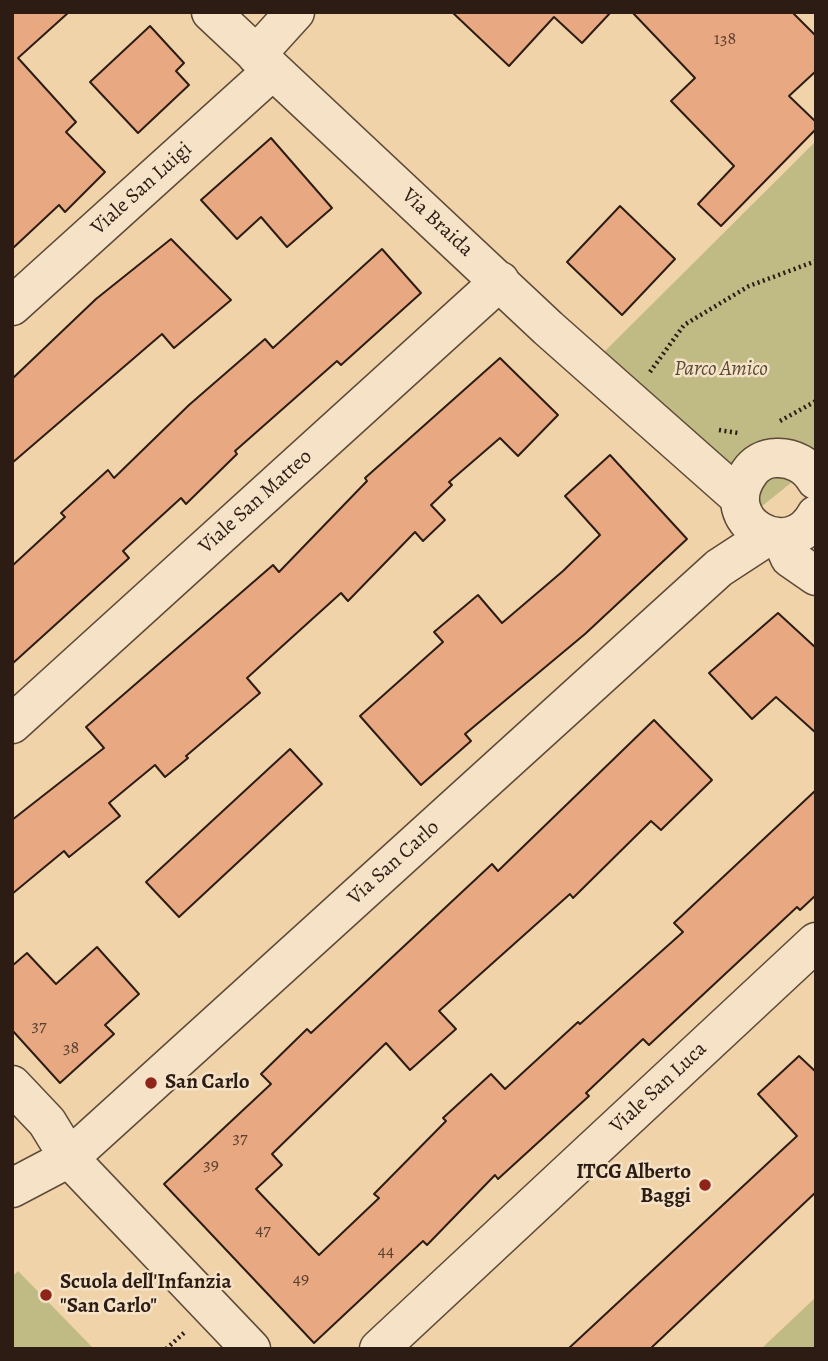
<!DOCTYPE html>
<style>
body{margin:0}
#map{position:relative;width:828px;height:1361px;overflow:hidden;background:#f0d3a9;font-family:Alegreya,serif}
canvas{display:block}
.frame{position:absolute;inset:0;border:14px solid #2c1c13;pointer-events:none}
</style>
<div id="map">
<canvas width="828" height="1361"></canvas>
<div class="frame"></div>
</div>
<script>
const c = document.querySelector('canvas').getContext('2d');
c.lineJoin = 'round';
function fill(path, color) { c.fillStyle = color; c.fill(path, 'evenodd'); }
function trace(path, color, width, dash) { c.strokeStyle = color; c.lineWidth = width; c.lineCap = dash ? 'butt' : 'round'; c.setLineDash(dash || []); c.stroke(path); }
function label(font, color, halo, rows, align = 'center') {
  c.font = font + ' Alegreya,serif'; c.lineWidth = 5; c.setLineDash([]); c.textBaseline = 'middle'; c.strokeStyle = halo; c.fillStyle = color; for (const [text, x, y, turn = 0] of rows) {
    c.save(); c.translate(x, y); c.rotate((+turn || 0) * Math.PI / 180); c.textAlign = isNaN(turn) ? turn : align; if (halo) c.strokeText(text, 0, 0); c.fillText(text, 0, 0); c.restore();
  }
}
const green = new Path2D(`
 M816,141V463L742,522L586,370Z
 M18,1271L94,1349H12V1277Z
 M816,1297V1349H761Z`);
const building = new Path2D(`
 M12,12H69L18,58L76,122L66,132L105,172L65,212L59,205L12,249Z
 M452,12H611L582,43L554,17L509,66Z
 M632,12H792L816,36V71L789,96L816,122V129L721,226L698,204L734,166L671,101L695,78Z
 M150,26L184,63L176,71L189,85L138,133L90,82Z
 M271,138L332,208L287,247L261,217L237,239L201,200Z
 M620,206L675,259L622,315L567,262Z
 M171,239L231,300L174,348L162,334L12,463V379L96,299Z
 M382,249L421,293L341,365L337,361L235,451L237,454L186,504L181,498L123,551L129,558L12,664V566L65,517L61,513L108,470L114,478L189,405L265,339L273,348Z
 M500,358L558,415L518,456L500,438L449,482L452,485L431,505L445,520L423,541L415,532L348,601L341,593L247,678L260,693L186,756L188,758L165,777L155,765L109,803L120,816L69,857L64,851L12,894V820L104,748L86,727L273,565L279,572L367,481L365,478Z
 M610,455L687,539L585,634L465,734L471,741L421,785L360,716L443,642L434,632L478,595L502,623L563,571L600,535L565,496Z
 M778,613L816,648V733L776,697L752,719L709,673Z
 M654,720L712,780L661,830L651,821L573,898L570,894L439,1011L456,1029L410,1070L386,1043L272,1154L282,1165L256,1189L319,1255L379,1198L374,1194L446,1121L443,1118L491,1074L505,1089L578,1022L580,1024L683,932L674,923L816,790V895L800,910L797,907L649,1045L643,1039L586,1093L589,1096L498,1179L495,1175L427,1245L423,1241L314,1343L164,1184L271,1084L261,1074L307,1029L311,1033L492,864L498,871Z
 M290,749L322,784L179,917L146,882Z
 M97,947L139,994L105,1025L114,1034L60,1083L12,1030V966L27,953L56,984Z
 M799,1056L816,1072V1192L650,1349H568L797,1136L758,1094Z`);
const path = new Path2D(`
 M650,372L684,325L749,286L816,261
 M780,421L816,401
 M719,430L738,433
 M166,1349L185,1332`);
const minor = new Path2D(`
 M211,12L548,328L740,498
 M256,55L295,12
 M12,306L272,71
 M816,480C808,466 793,457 776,458C765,458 755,464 749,473C714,522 789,565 816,515
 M781,538L790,558L816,576
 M12,724L500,281
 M12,1085L47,1122L69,1158L251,1349
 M12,1188L69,1158L719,568L768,536
 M379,1349L816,942`);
const markers = [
 [151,1083,7,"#8f2418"],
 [705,1185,7,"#8f2418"],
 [46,1295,7,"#8f2418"]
];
const numberNames = [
 ["138",725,40],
 ["37",39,1027],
 ["38",71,1049],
 ["37",240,1139],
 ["39",211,1166],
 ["47",263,1231],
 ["44",386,1252],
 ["49",301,1280]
];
const streetNames = [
 ["Viale San Luigi",142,189,-42],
 ["Via Braida",437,223,43],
 ["Viale San Matteo",256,502,-42],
 ["Via San Carlo",394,863,-42],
 ["Viale San Luca",659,1088,-43]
];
const parkNames = [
 ["Parco Amico",721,370]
];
const poiNames = [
 ["San Carlo",165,1083],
 ["ITCG Alberto",691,1173,"right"],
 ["Baggi",691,1197,"right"],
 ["Scuola dell'Infanzia",60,1283],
 ["\"San Carlo\"",60,1307]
];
fill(green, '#c0ba84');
fill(building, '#e8a982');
trace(building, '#2c1c13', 2);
trace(minor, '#5d4a38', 41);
trace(path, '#2c1c13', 4.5, [2, 3.5]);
trace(minor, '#f5e2c7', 38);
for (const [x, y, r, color] of markers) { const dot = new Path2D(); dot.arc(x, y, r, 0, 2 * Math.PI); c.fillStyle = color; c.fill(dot); trace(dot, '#f5e2c7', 2.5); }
label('18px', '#5b3f2f', null, numberNames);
label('21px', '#2c1c13', '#f5e2c7', streetNames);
label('italic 21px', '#584b35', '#f5e2c7', parkNames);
label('bold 21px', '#2c1c13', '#f5e2c7', poiNames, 'left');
</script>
